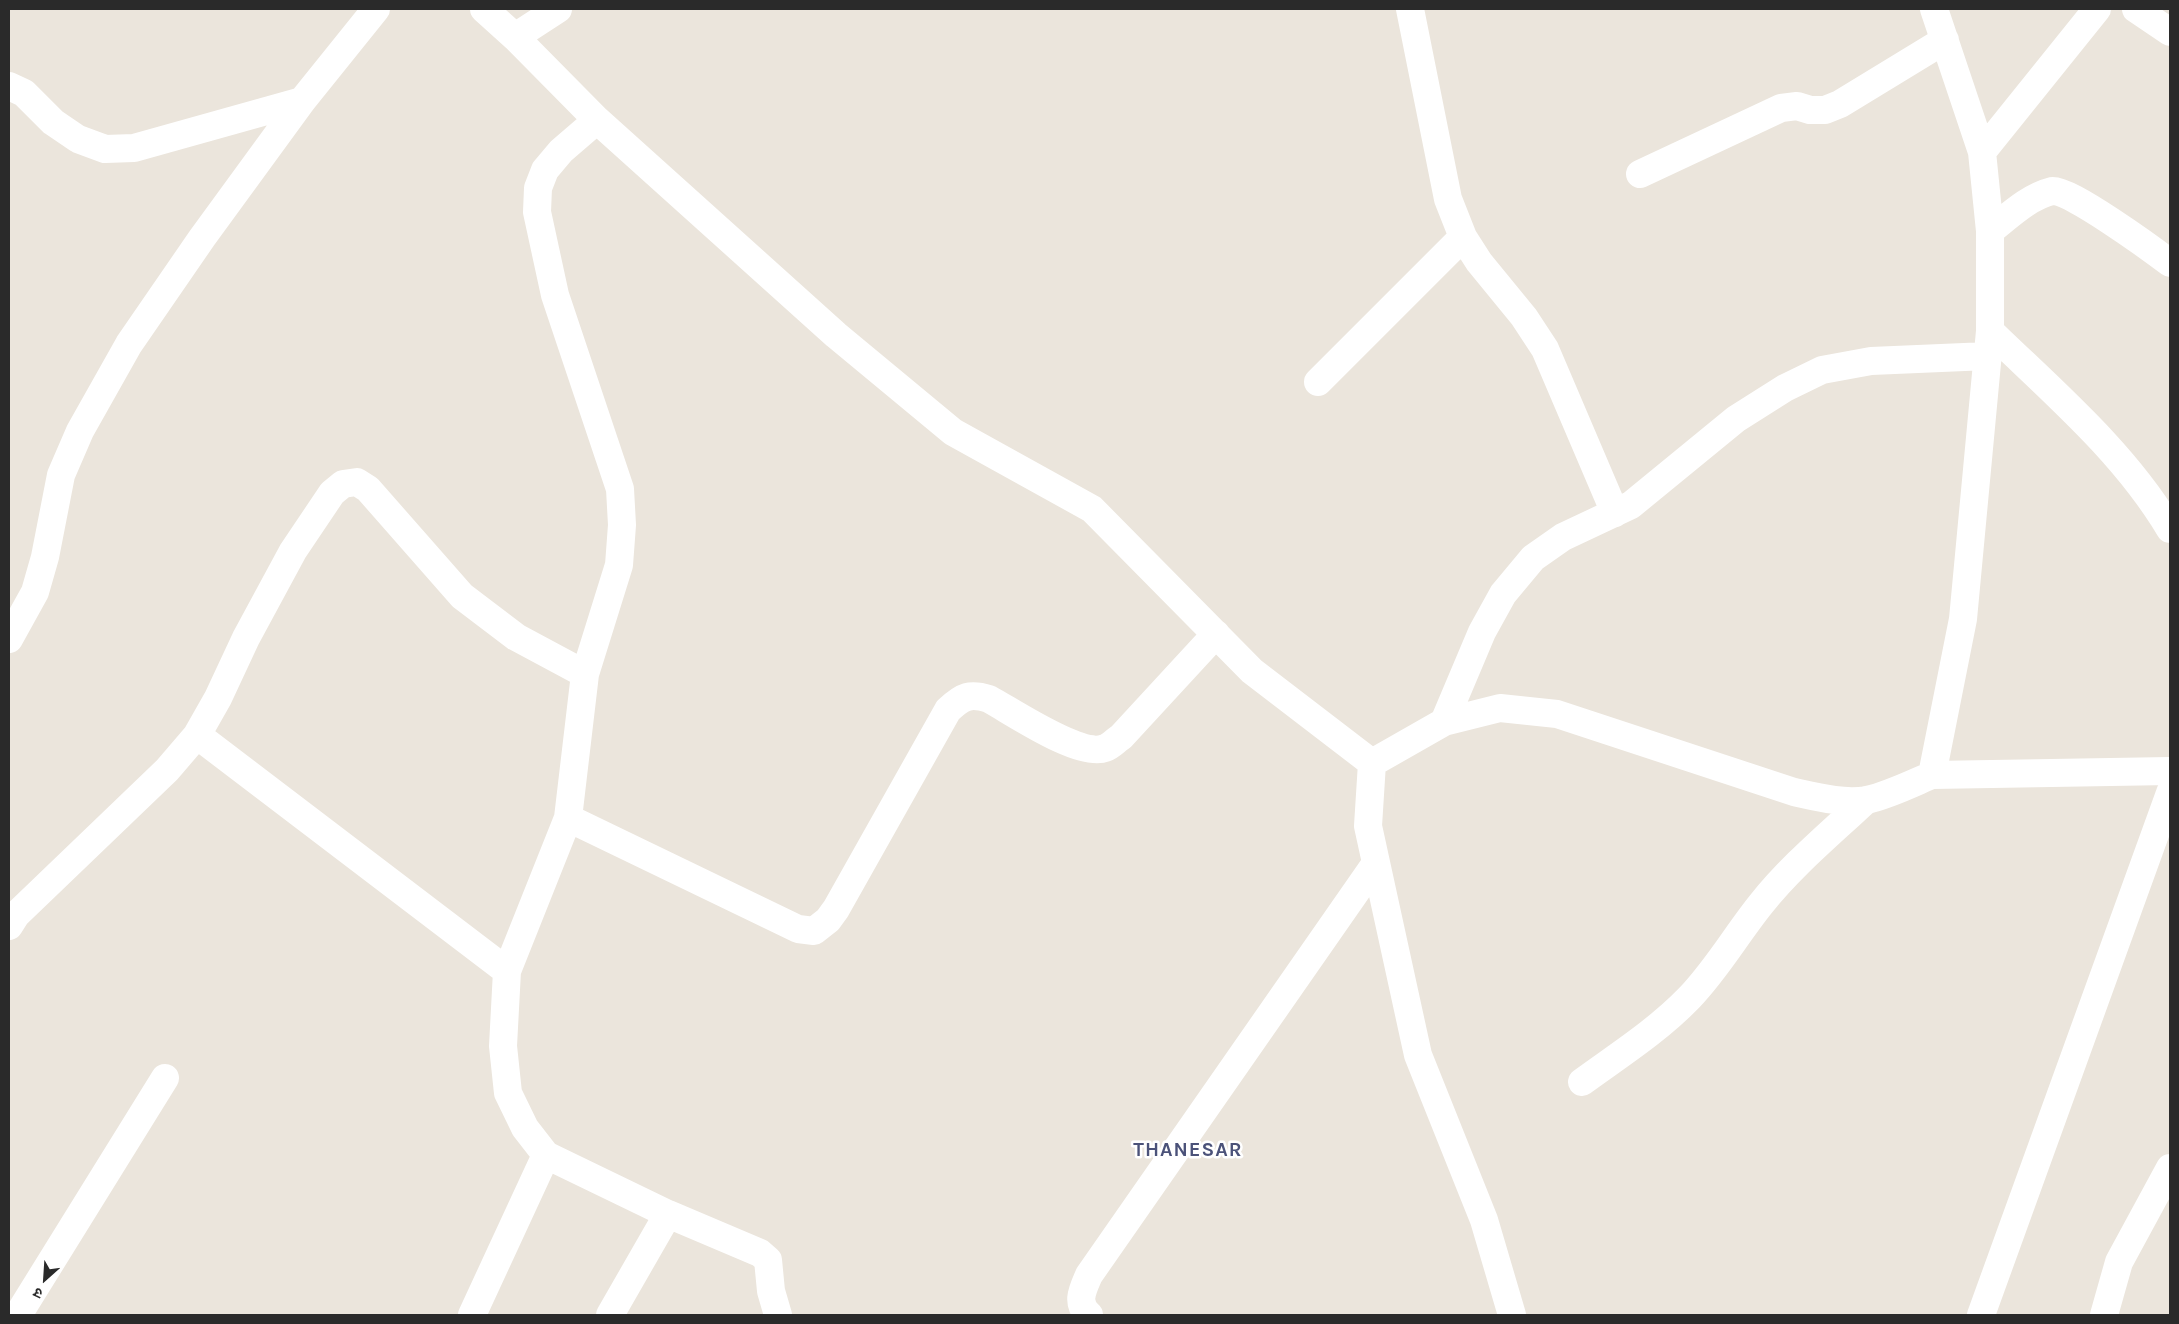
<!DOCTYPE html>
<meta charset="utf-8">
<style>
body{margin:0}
#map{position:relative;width:2179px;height:1324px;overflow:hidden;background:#ebe5dc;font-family:Karla,"Noto Sans Devanagari",sans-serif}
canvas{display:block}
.frame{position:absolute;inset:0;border:10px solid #2a2a2a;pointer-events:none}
.north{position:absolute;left:20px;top:1254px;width:50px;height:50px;-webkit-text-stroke:4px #fff;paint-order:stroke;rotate:206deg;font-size:14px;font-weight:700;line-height:20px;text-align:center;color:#2a2a2a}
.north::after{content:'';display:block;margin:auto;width:18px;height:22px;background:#2a2a2a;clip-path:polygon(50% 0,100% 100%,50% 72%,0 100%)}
</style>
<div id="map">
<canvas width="2179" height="1324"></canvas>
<div class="frame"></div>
<div class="north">उ</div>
</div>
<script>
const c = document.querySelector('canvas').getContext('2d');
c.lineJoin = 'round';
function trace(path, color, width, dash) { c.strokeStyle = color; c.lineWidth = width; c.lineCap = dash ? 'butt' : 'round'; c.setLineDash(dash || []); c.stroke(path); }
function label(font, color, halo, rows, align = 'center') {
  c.font = font + ' Karla,sans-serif'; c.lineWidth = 5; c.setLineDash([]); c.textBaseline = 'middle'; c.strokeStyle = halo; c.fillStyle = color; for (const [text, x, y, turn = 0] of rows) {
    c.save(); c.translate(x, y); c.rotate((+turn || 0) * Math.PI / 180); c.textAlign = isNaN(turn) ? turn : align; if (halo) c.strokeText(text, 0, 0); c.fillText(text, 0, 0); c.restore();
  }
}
const minor = new Path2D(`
 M484,9L515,37L597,120L836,335L953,432L1092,509L1252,671L1372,763L1444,722L1500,708L1557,714L1794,792C1817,797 1843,804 1867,800C1889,795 1911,784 1932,775L2170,771
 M1410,9L1448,199L1463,237L1479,262L1524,317L1545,349L1615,513
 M2136,9L2170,32
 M515,37L558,9
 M9,86L24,93L53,122L78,139L105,149L134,148L302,101
 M1982,152L2097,9
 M1640,174L1781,108L1797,106L1810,110H1825L1840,104L1945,40
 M1990,231C2008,217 2028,197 2052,191C2068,188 2153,250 2170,263
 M1990,331C2054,393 2124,452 2170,529
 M1318,382L1463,237
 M9,639L35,592L45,557L61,475L80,431L129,344L202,238L302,101L376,9
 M1444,722L1482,632L1503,594L1533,558L1563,537L1631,505L1736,419L1785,388L1822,370L1871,361L1988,356
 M197,735L507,971
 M1372,763L1368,826L1418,1055L1484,1220L1512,1315
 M1932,775L1963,619L1990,331V231L1982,152L1934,9
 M568,818L798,929L814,931L828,920L836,909L948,710C963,696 970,693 989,699C1013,712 1080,758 1105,748C1111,746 1116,740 1121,737L1216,634
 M9,926L16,915L167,770L197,735L218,698L246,638L293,551L332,493L343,484L357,482L368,489L462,596L516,637L585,674
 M1582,1082C1619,1055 1657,1031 1689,998C1717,969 1736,935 1761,904C1791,866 1831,833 1866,800
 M546,1155L668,1214L760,1253L768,1260L771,1291L778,1315
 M18,1315L165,1078
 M472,1315L546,1155L525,1128L508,1093L503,1046L507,971L568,818L585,674L619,565L622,525L620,489L555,295L537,212L538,188L545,170L561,151L597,120
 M610,1315L668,1214
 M1089,1315C1075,1303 1083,1289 1089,1275L1376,863
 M1981,1315L2170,793
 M2104,1315L2119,1262L2170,1168`);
const districtNames = [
 ["THANESAR",1188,1150]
];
trace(minor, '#fff', 28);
c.letterSpacing = '1px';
label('bold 20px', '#4b5279', '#fff', districtNames);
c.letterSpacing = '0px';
</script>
